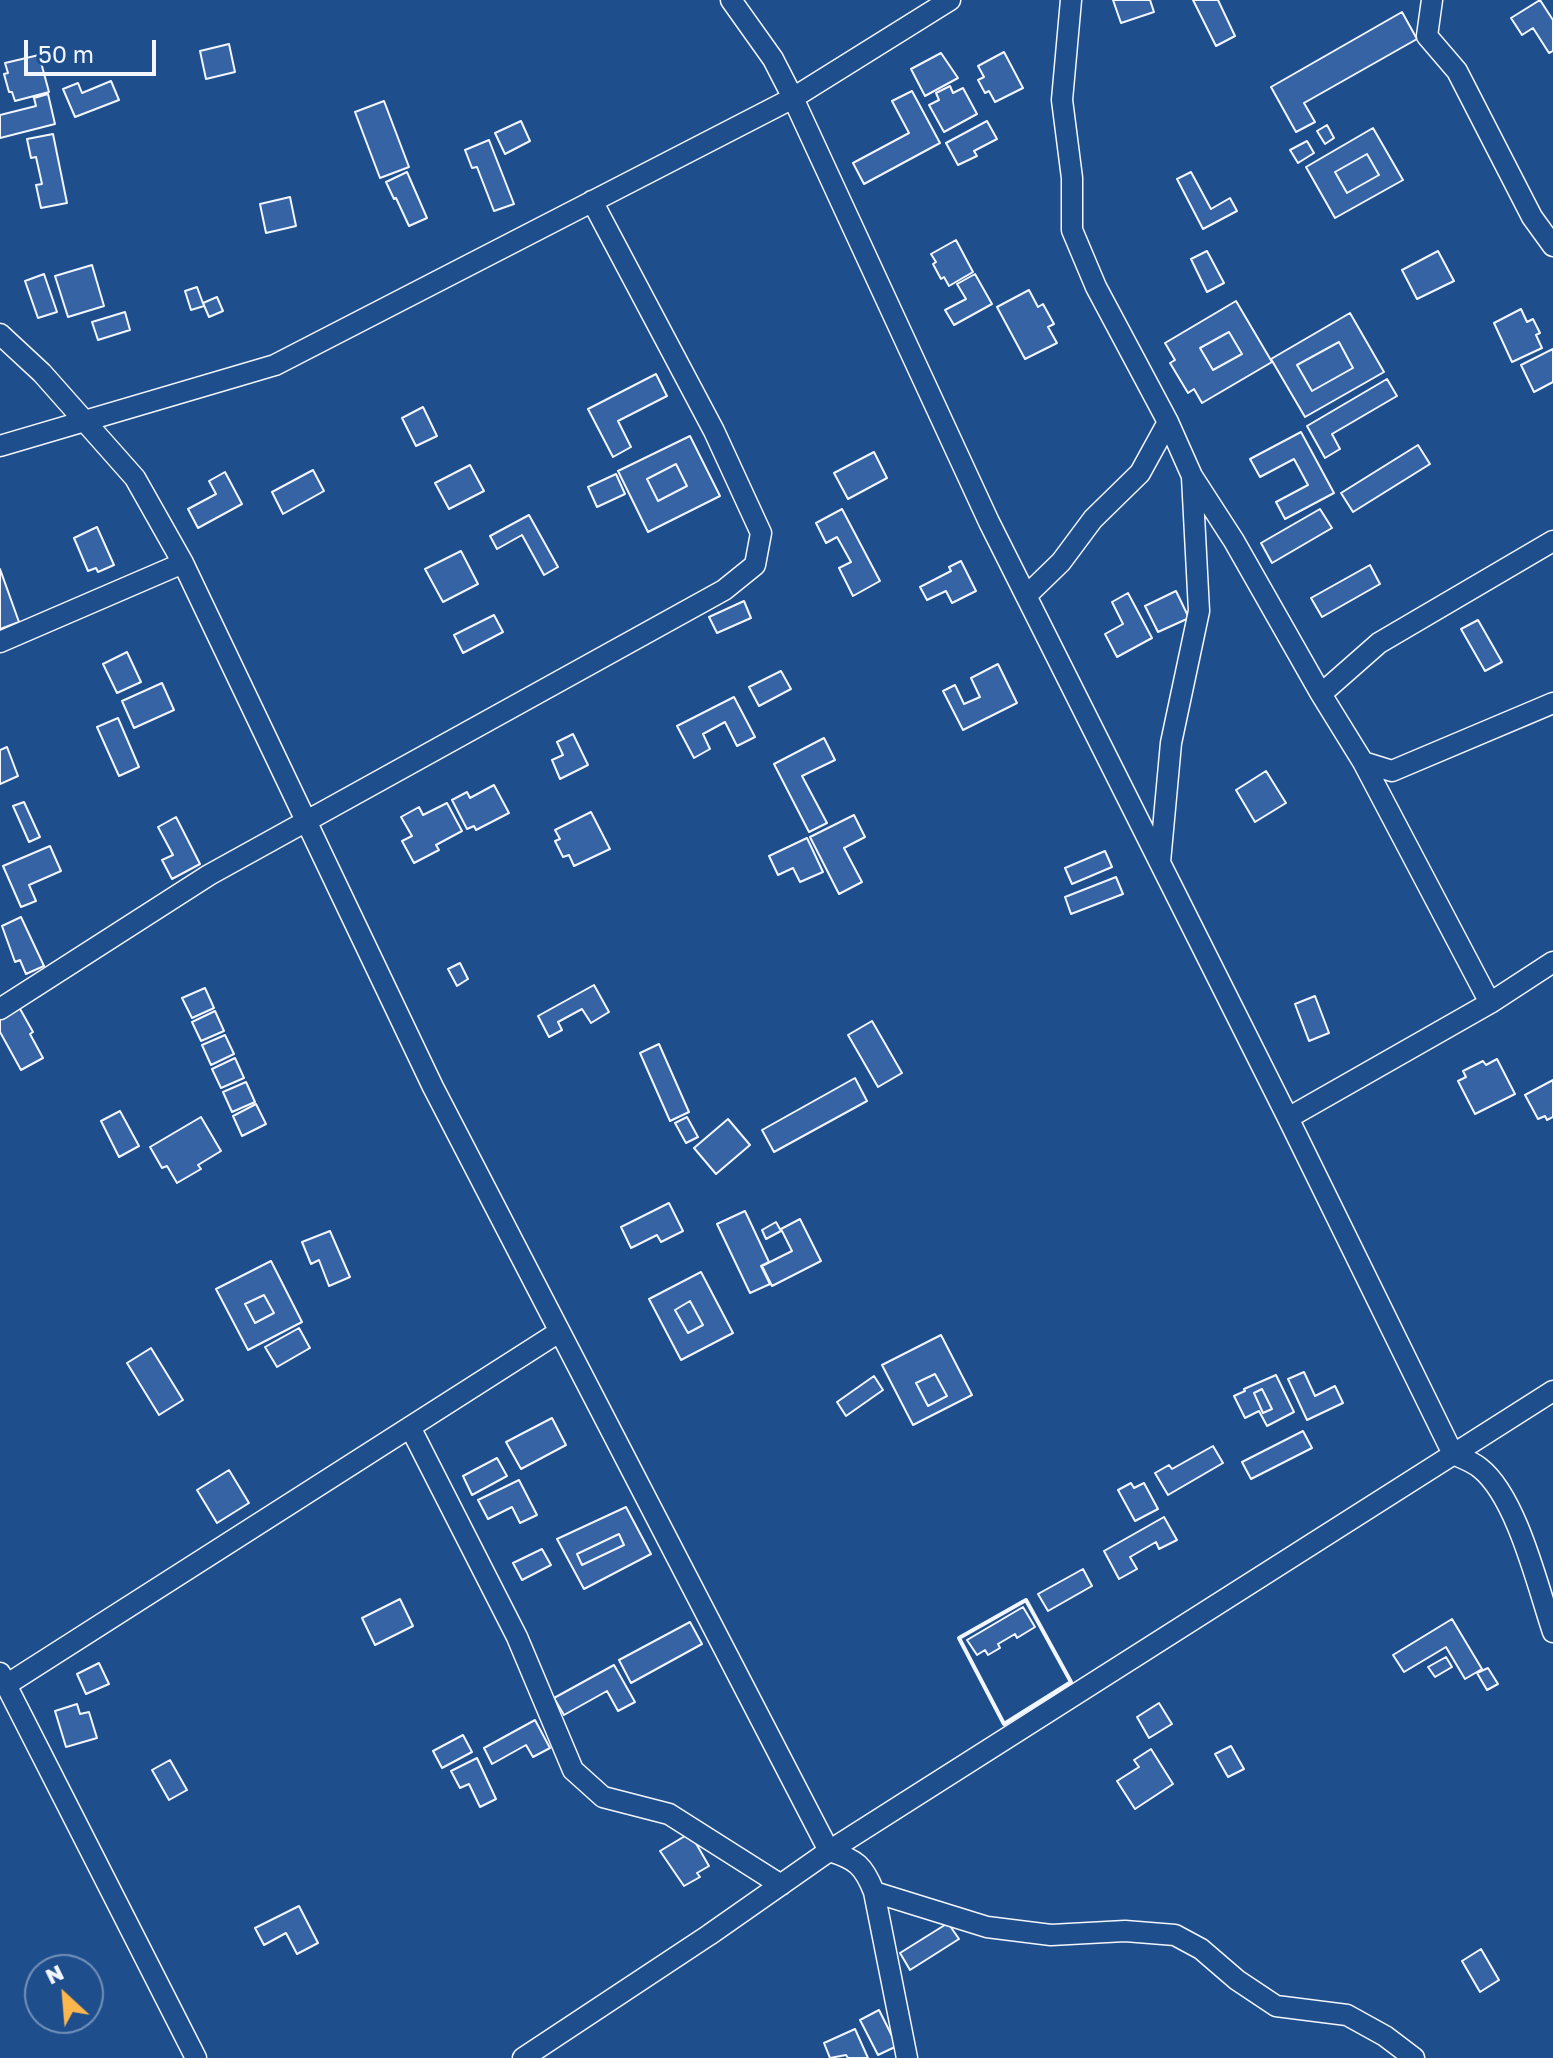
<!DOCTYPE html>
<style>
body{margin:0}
#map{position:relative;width:1553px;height:2058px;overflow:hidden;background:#1f4e8c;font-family:"Golos Text",sans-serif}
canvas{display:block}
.north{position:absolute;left:24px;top:1954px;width:80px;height:80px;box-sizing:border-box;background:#1f4e8c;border:2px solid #7391ba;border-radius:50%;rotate:334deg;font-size:22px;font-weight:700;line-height:32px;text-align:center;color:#f2f6ff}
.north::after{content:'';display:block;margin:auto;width:28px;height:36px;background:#ffb74d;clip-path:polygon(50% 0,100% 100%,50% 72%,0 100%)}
.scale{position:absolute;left:24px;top:40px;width:132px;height:36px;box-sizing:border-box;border:4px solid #f2f6ff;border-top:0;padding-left:10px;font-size:24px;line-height:28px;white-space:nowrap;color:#f2f6ff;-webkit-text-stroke:6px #1f4e8c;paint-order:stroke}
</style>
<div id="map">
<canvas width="1553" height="2058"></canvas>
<div class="north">N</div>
<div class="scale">50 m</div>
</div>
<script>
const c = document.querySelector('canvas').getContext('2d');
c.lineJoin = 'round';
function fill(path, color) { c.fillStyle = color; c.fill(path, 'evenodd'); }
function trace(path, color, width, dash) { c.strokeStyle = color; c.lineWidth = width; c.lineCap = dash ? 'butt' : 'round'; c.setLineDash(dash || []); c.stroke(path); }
const building = new Path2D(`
 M1113,0H1150L1154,12L1121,23Z
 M1193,0H1218L1235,36L1216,46Z
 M1540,0L1553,20V51L1549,53L1533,28L1522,35L1511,18Z
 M1402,12L1417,39L1304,103L1315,122L1296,132L1271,87Z
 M229,44L235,72L206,79L200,51Z
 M1004,52L1023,88L995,102L989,91L985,93L978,80L984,77L978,66Z
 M941,53L958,78L925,96L911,69Z
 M39,55L49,92L15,101L12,92H9L4,74L8,73L5,63Z
 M111,81L119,100L75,117L63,89L78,83L82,93Z
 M950,86L953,93L963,88L977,114L944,132L929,105L939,100L936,93Z
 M912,91L940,143L864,184L853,163L909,133L892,101Z
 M48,94L55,124L0,138V115L36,106L34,98Z
 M384,101L409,167L380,178L355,112Z
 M521,121L530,141L505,154L495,133Z
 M987,121L997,139L974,151L977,156L958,165L946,143Z
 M1327,125L1334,138L1325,144L1317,131Z
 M1373,128L1403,180L1335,218L1306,167ZM1367,154L1379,175L1347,193L1335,172Z
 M53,134L67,203L41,208L36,185L42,184L36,157L31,158L27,139Z
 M489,140L514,204L494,211L477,167L472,168L465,150Z
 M1307,141L1314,153L1298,163L1290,150Z
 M1367,154L1379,175L1347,193L1335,172Z
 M407,172L427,218L409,226L396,198L394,199L386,182Z
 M1191,172L1211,209L1230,198L1237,211L1203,229L1177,179Z
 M290,197L296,226L266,233L260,204Z
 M956,240L973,272L949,286L944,277L941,279L933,264L936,262L931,254Z
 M1207,251L1224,283L1207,292L1191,259Z
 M1438,251L1454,281L1417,299L1402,270Z
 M92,265L104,306L68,317L55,276Z
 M44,274L57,312L38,318L25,281Z
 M975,274L992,304L954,325L945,310L966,299L957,284Z
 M197,287L204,306L191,310L185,291Z
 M1029,290L1038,307L1043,304L1054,324L1048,327L1057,343L1025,359L997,307Z
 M217,297L223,311L209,317L203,303Z
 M1236,301L1272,362L1202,403L1194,389L1188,393L1170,363L1175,360L1165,343ZM1229,332L1242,354L1213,370L1200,348Z
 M1521,309L1527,322L1533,319L1540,333L1536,335L1542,348L1512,362L1494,323Z
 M125,312L130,330L98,340L92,322Z
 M1350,313L1384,372L1305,417L1271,359ZM1339,342L1353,368L1312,391L1297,365Z
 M1229,332L1242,354L1213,370L1200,348Z
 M1339,342L1353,368L1312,391L1297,365Z
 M1553,349V382L1534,392L1521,365Z
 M656,374L667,396L618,421L631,447L613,457L588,409Z
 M1387,379L1397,396L1332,434L1340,449L1325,458L1307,426Z
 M423,407L437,436L416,446L402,418Z
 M1301,432L1334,493L1285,519L1276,502L1308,485L1294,459L1260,477L1250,459Z
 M690,436L720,496L648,532L618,471ZM676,464L687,486L658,501L647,479Z
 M1418,445L1430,464L1353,512L1341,493Z
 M874,452L887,478L848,499L834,473Z
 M676,464L687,486L658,501L647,479Z
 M470,465L484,491L449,509L435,483Z
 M313,470L324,491L283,514L272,492Z
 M225,472L242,504L198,528L188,509L216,494L209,481Z
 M616,474L625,494L597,507L588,487Z
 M842,509L880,581L853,596L839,568L851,562L837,537L826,543L816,523Z
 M1320,509L1332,528L1272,563L1261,543Z
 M529,515L558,567L544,575L522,535L497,549L490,536Z
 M97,527L114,565L98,572L96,568L88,571L74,538Z
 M461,551L478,584L443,602L425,569Z
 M961,561L976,591L952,603L946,591L927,600L920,587L951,571L949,567Z
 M1370,565L1380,584L1322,617L1311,598Z
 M0,569L19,622L0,629Z
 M1176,591L1189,618L1158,632L1145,606Z
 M1128,593L1152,638L1117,657L1105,634L1123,624L1112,602Z
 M744,601L751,618L717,633L709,617Z
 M494,615L503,632L463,653L454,635Z
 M1478,620L1502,662L1485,671L1461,629Z
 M127,652L141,682L117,693L103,664Z
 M998,664L1017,703L963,730L943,691L955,685L964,704L980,697L971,678Z
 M781,671L791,689L759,706L749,687Z
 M162,683L174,710L134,728L122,701Z
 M734,697L755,737L737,746L725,722L703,734L710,749L694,758L677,726Z
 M118,718L139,767L119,776L97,727Z
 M573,734L588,765L560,779L552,760L563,755L557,742Z
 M824,738L835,760L802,776L827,823L809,832L774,764Z
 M7,747L18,776L0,784V750Z
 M1266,771L1286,803L1255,822L1236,790Z
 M494,785L509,813L476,830L474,826L467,829L452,800L467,792L470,798Z
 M24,802L40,837L29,842L13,806Z
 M447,803L462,831L436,845L439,850L414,863L402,841L412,836L401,817L419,807L423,815Z
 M591,812L610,849L574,866L569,855L563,857L555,841L560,839L555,830Z
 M854,815L865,837L844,848L862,882L839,894L810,837Z
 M176,817L200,864L172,879L162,860L173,855L158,827Z
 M807,838L823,872L800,882L793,868L778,875L769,856Z
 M50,846L61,871L29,885L36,901L21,907L3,866Z
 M1105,851L1112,867L1072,884L1065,868Z
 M1116,877L1123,894L1071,914L1065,897Z
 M21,917L44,966L26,974L20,960L15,962L2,926Z
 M460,963L468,979L457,986L448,969Z
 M594,985L609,1012L591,1023L582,1009L558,1022L562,1030L549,1037L538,1016Z
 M205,988L214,1008L192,1018L182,998Z
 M1315,996L1329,1033L1309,1041L1295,1004Z
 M19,1007L33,1032L30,1034L43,1058L21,1070L0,1032V1018Z
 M215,1011L224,1031L201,1041L192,1022Z
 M872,1021L902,1073L878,1087L848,1035Z
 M225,1035L234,1054L211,1065L202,1045Z
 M659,1044L689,1112L670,1121L640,1053Z
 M235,1058L244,1078L221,1088L212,1069Z
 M1497,1059L1515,1094L1475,1114L1458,1081L1466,1077L1463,1071L1483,1061L1486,1065Z
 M855,1078L867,1101L774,1152L762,1130Z
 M1553,1080V1117L1547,1120L1545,1116L1538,1119L1525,1095Z
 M246,1082L255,1102L232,1112L223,1092Z
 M256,1104L266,1124L242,1136L233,1116Z
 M120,1111L139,1146L119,1157L101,1121Z
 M201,1117L221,1151L198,1165L201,1169L177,1183L167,1166L162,1168L150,1147Z
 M687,1117L698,1137L686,1143L675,1123Z
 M728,1119L750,1145L716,1174L694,1148Z
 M669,1203L683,1231L661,1242L657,1235L631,1248L621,1227Z
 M745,1211L769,1262L761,1266L770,1284L750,1293L717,1224Z
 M800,1219L821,1261L772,1286L762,1266L792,1251L781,1229Z
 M776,1222L781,1231L766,1239L762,1230Z
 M330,1231L350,1277L329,1286L319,1260L311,1264L302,1242Z
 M271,1261L302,1322L248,1350L216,1289ZM264,1295L274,1313L255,1323L245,1304Z
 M701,1272L733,1333L681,1360L649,1299ZM690,1301L703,1325L688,1333L675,1310Z
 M264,1295L274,1313L255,1323L245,1304Z
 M690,1301L703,1325L688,1333L675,1310Z
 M299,1328L310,1348L277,1367L265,1347Z
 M941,1335L972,1395L913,1425L882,1365ZM935,1374L947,1396L928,1406L916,1383Z
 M151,1348L183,1400L159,1415L127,1363Z
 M1304,1372L1315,1396L1335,1386L1343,1403L1307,1420L1288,1379Z
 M935,1374L947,1396L928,1406L916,1383Z
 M1276,1375L1294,1412L1267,1426L1259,1411L1245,1418L1234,1396L1245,1391L1244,1389ZM1262,1389L1272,1409L1263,1413L1254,1393Z
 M874,1376L883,1390L846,1416L837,1402Z
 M1262,1389L1272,1409L1263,1413L1254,1393Z
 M552,1418L566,1445L521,1469L506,1442Z
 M1303,1431L1312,1448L1251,1479L1242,1462Z
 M1213,1446L1223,1463L1168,1495L1155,1473L1169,1465L1172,1469Z
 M497,1458L507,1476L472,1495L463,1476Z
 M229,1470L249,1503L217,1523L197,1490Z
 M519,1480L537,1515L520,1523L512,1507L488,1519L478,1500Z
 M1131,1483L1134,1488L1144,1483L1158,1509L1135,1521L1118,1490Z
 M626,1507L651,1554L584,1589L557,1539ZM619,1534L624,1545L582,1565L577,1554Z
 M1164,1517L1177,1540L1159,1549L1156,1542L1130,1557L1137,1569L1119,1579L1104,1551Z
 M619,1534L624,1545L582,1565L577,1554Z
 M542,1549L551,1565L522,1580L513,1563Z
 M1083,1569L1092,1586L1048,1611L1038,1594Z
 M400,1599L413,1626L375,1645L362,1618Z
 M1023,1607L1035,1627L1017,1638L1015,1634L998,1644L1000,1648L988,1655L985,1650L977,1655L967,1640Z
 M1452,1619L1482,1669L1465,1679L1446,1647L1404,1672L1393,1655Z
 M690,1622L702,1644L631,1683L619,1660Z
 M1446,1657L1452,1667L1435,1677L1428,1667Z
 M99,1663L109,1684L86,1694L77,1674Z
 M614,1665L635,1702L618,1711L607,1691L564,1715L554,1698Z
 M1488,1668L1498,1684L1487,1690L1477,1673Z
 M1159,1703L1172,1724L1149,1738L1137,1717Z
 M77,1704L80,1714L89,1712L97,1738L66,1747L55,1711Z
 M535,1720L550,1748L533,1757L526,1745L492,1764L484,1748Z
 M463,1735L472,1752L442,1768L433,1751Z
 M1231,1746L1244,1769L1228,1777L1215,1754Z
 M1151,1749L1173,1784L1135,1809L1117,1781L1139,1767L1134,1760Z
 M477,1758L496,1799L480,1807L469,1784L460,1788L451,1771Z
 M170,1760L187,1790L169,1800L152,1770Z
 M690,1833L709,1866L697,1873L700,1877L684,1886L660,1851Z
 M299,1906L318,1943L297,1954L286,1933L264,1945L255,1928Z
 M948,1923L959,1939L910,1970L900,1953Z
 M1481,1949L1499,1980L1480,1992L1462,1961Z
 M879,2010L897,2046L878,2055L860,2020Z
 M855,2029L868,2058H848L846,2055L830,2058L824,2043Z`);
const minor = new Path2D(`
 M731,0L773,59L793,98L989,522L1288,1118L1453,1454C1462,1458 1473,1462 1480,1468C1517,1497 1538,1588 1553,1632
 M1071,0L1062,100L1072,178V230L1096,287L1168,422L1192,476L1234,541L1321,694L1363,762L1490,1003
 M1432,0L1427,36L1457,71L1532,217L1553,246
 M0,334L42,373L135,478L183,563L433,1087L829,1851C856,1859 864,1866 874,1892L907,2058
 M0,446L275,365L793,98L950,0
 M1026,596L1061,562L1093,519L1140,473L1168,422
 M0,642L183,563
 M1321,694L1379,643L1553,541
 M1363,762L1392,771L1553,703
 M1160,862L1171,743L1199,611L1192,477
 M0,1009L209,875L724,590L755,565L761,533L714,431L592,201
 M1288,1118L1490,1003L1553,962
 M410,1427L517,1637L573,1770L603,1797L669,1814L781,1885
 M0,1673L196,2058
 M6,1685L559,1332
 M874,1892L987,1927L1051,1935L1125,1931L1175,1935L1201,1949L1237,1980L1276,2006L1347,2015L1385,2036L1414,2058
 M523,2058L709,1935L829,1851L1553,1391`);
const wall = new Path2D(`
 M1026,1600L1071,1682L1004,1724L959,1638Z`);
fill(building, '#3563a3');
trace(building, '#f2f6ff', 2);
trace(minor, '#f2f6ff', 23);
trace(minor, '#1f4e8c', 20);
trace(wall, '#f2f6ff', 4);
</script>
